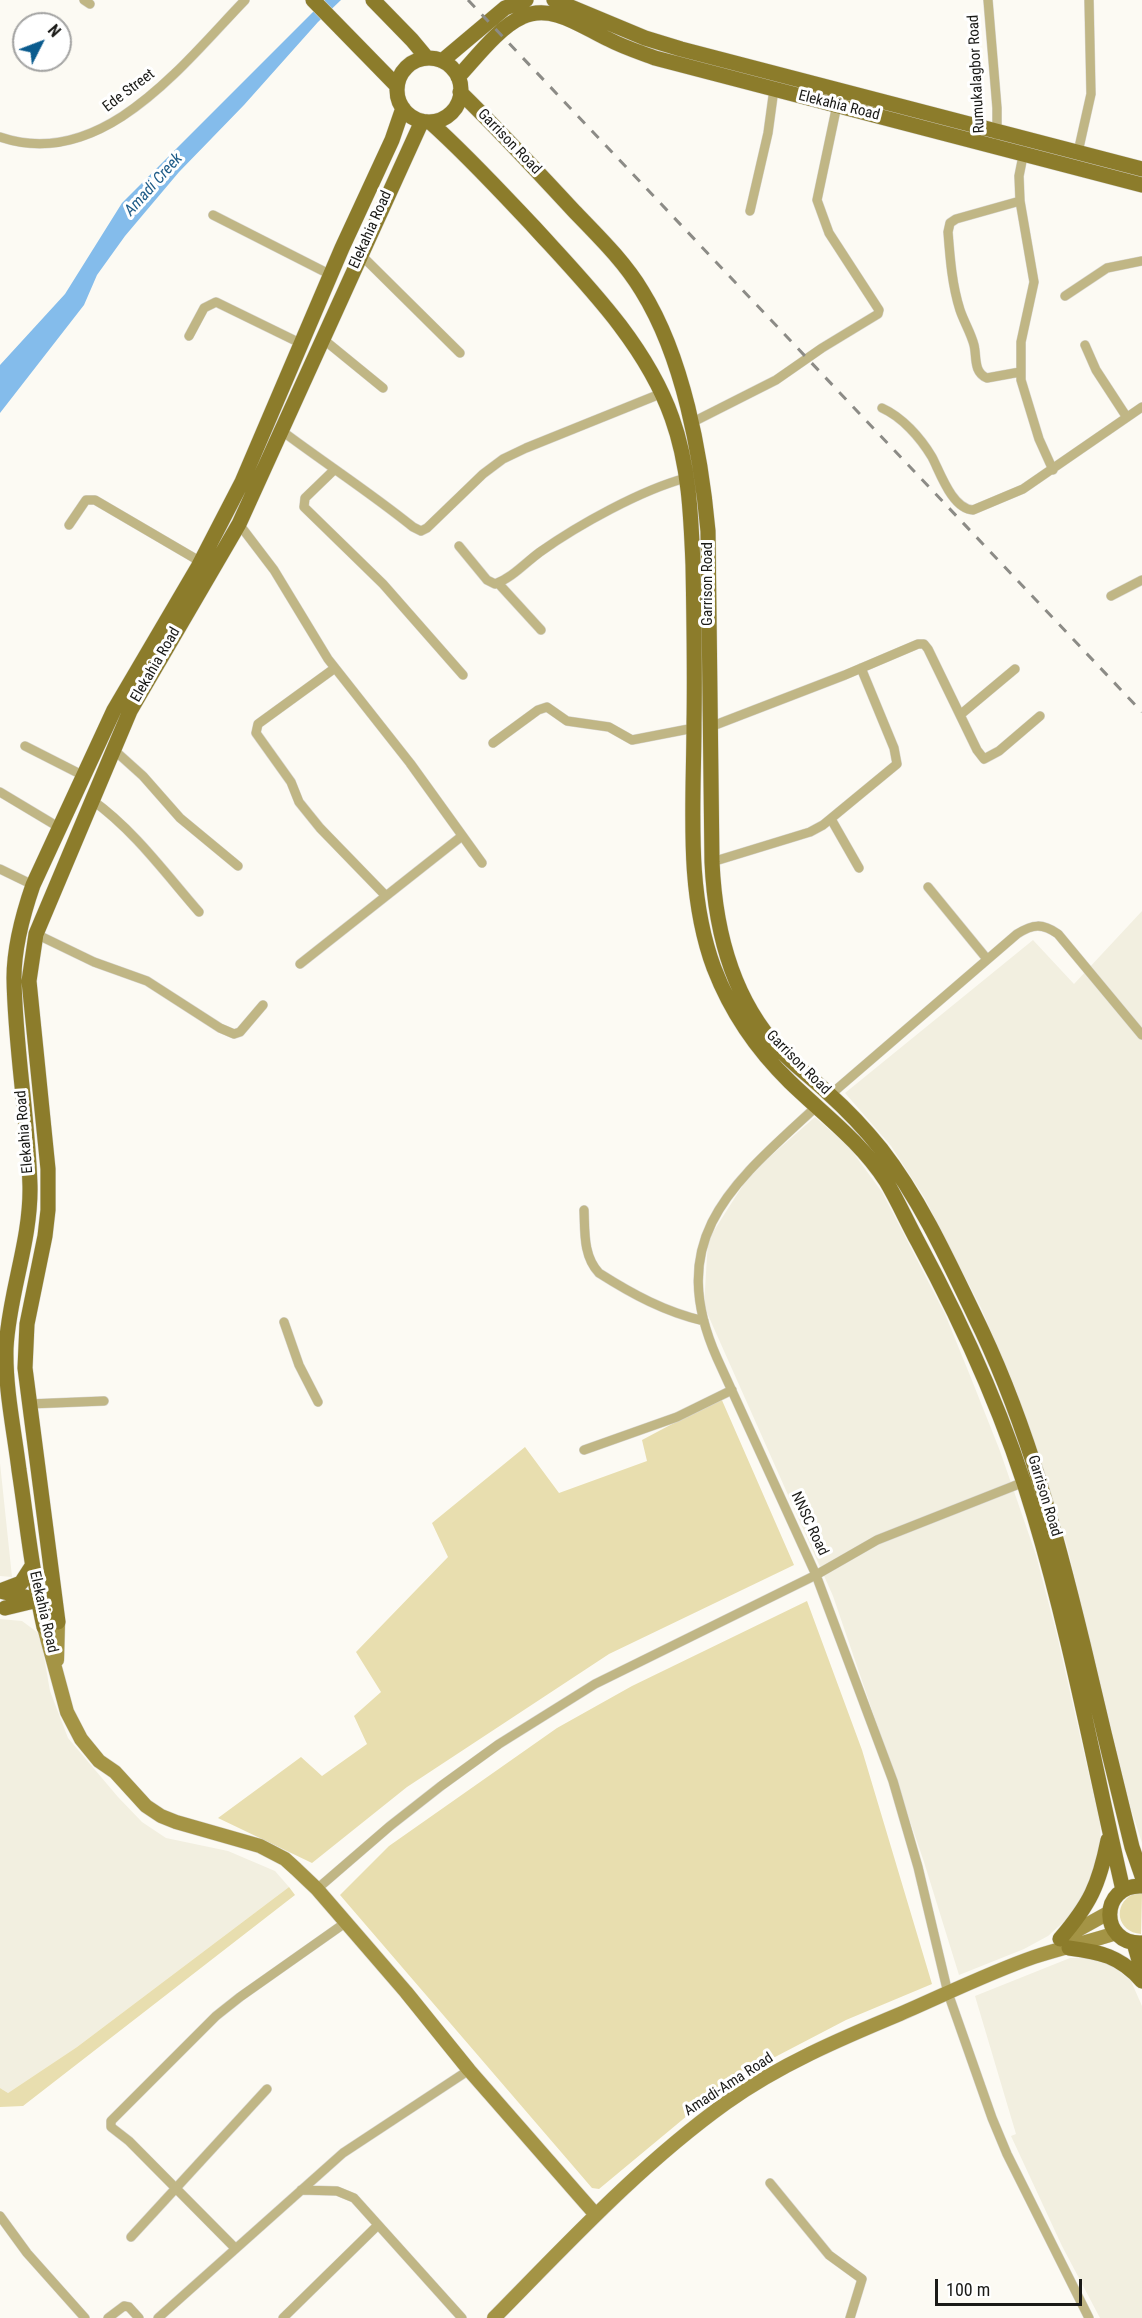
<!DOCTYPE html>
<style>
body{margin:0}
#map{position:relative;width:1142px;height:2318px;overflow:hidden;background:#fcfaf3;font-family:"Roboto Condensed",sans-serif}
canvas{display:block}
.north{position:absolute;left:12px;top:12px;width:60px;height:60px;box-sizing:border-box;background:#fff;border:2px solid #a3a3a2;border-radius:50%;rotate:48deg;font-size:16px;font-weight:700;line-height:24px;text-align:center;color:#1a1a17}
.north::after{content:'';display:block;margin:auto;width:21px;height:27px;background:#0a5b8e;clip-path:polygon(50% 0,100% 100%,50% 72%,0 100%)}
.scale{position:absolute;left:935px;top:2279px;width:147px;height:27px;box-sizing:border-box;border:3px solid #1a1a17;border-top:0;padding-left:8px;font-size:18px;line-height:21px;white-space:nowrap;color:#1a1a17;-webkit-text-stroke:4px #fff;paint-order:stroke}
</style>
<div id="map">
<canvas width="1142" height="2318"></canvas>
<div class="north">N</div>
<div class="scale">100 m</div>
</div>
<script>
const c = document.querySelector('canvas').getContext('2d');
c.lineJoin = 'round';
function fill(path, color) { c.fillStyle = color; c.fill(path, 'evenodd'); }
function trace(path, color, width, dash) { c.strokeStyle = color; c.lineWidth = width; c.lineCap = dash ? 'butt' : 'round'; c.setLineDash(dash || []); c.stroke(path); }
function label(font, color, halo, rows, align = 'center') {
  c.font = font + ' "Roboto Condensed",sans-serif'; c.lineWidth = 6; c.setLineDash([]); c.textBaseline = 'middle'; c.strokeStyle = halo; c.fillStyle = color; for (const [text, x, y, turn = 0] of rows) {
    c.save(); c.translate(x, y); c.rotate((+turn || 0) * Math.PI / 180); c.textAlign = isNaN(turn) ? turn : align; if (halo) c.strokeText(text, 0, 0); c.fillText(text, 0, 0); c.restore();
  }
}
const built = new Path2D(`
 M1142,911V1843L1131,1809L1067,1546L1042,1465L1014,1385L981,1308L924,1197L891,1146L845,1093L1033,940L1074,984Z
 M815,1117L849,1147L882,1192L945,1314L971,1378L1000,1451L1036,1555L1057,1635L1100,1823L1101,1843L1090,1886L1068,1918L1048,1936L1024,1949L959,1975L924,1862L833,1596L704,1306L708,1240L750,1174Z
 M0,1463L12,1577L0,1576Z
 M0,1619L22,1621L37,1632L42,1645L50,1691L68,1738L118,1797L142,1822L166,1838L228,1851L275,1871L289,1887L77,2047L8,2093L0,2088Z
 M1070,1958H1087L1113,1966L1131,1981L1142,2006V2318H1100L1062,2246L1011,2136L1016,2134L975,1996Z`);
const green = new Path2D(`
 M721,1398L794,1565L609,1654L407,1787L312,1863L218,1818L301,1757L322,1776L367,1744L354,1716L381,1692L356,1652L448,1557L432,1523L525,1447L559,1493L647,1461L642,1440Z
 M807,1601L862,1750L932,1984L846,2020L729,2081L599,2189L592,2188L340,1895L389,1846L557,1728L632,1686Z
 M289,1887L295,1895L23,2106L0,2107V2088L8,2093L77,2047Z
 M1133,1894H1142L1141,1934C1117,1932 1112,1905 1133,1894Z`);
const water = new Path2D(`
 M325,0H341L318,22L244,105L179,172L125,236L97,275L84,305L0,413V365L65,294L122,203Z`);
const street = new Path2D(`
 M84,0L90,4
 M988,0L997,108V135
 M0,137C102,172 183,64 245,0
 M1024,151L1019,176L1020,201L1034,282L1021,342V380L1039,439L1053,470
 M1078,152L1091,94L1089,0
 M750,211L768,133L774,89
 M213,215L331,275
 M360,254L460,353
 M1065,296L1107,268L1142,261
 M189,336L204,308L216,302L302,344
 M323,339L383,388
 M1085,345L1096,370L1126,416
 M1020,372L987,378C973,372 977,357 974,345C971,333 964,322 960,310C952,285 950,258 948,232L950,223L956,219L1020,201
 M882,408C902,417 920,437 932,457C940,472 952,509 973,510L1023,489L1142,407
 M691,423L776,380L822,348L878,314L879,310L829,233L817,200L837,105
 M282,431C326,464 371,493 413,527L421,531L427,528L483,474L503,459L526,448L660,394
 M334,470L305,498L304,507L383,584L463,675
 M239,524L274,570L328,659L410,763L482,863
 M69,525L86,500H95L201,562
 M459,546L487,580L495,584C512,578 525,563 540,552C578,525 641,490 686,478
 M498,583L541,630
 M1111,596L1142,580
 M335,668L258,724L256,733L291,782L299,802L320,828L385,895
 M960,715L1015,669
 M710,727L845,675L918,644H924L928,649L977,750L984,759L999,751L1040,716
 M493,743L538,710L547,707L567,721L609,727L632,740L694,728
 M25,746L84,776
 M113,749L143,776L180,818L238,866
 M0,792L60,828
 M92,800C134,830 165,873 199,912
 M831,819L859,868
 M712,862L810,832L823,825L897,764L894,748L861,668
 M0,869L33,885
 M928,887L987,959
 M36,934L94,962L147,981L220,1028L234,1034L240,1032L263,1005
 M300,964L462,836
 M830,1095L1017,934C1033,924 1042,923 1058,934L1142,1035
 M817,1106C735,1182 663,1236 717,1358L816,1575L893,1781L918,1867L948,1993L992,2118L1007,2154L1089,2318
 M584,1210C585,1232 583,1256 599,1273C632,1294 665,1312 704,1321
 M284,1322L299,1365L318,1402
 M29,1404L104,1401
 M584,1450L677,1417L732,1390
 M317,1889L390,1826L441,1786L499,1744L595,1684L816,1575L877,1540L1024,1482
 M770,2183L829,2255L862,2279L850,2318
 M301,2190L337,2191L354,2198L462,2318
 M0,2216L27,2253L85,2318
 M131,2237L267,2089
 M235,2248L129,2141L111,2127V2121L216,2016L240,1997L345,1923
 M108,2318L124,2306L129,2307L139,2318
 M158,2318L343,2153L469,2070
 M283,2318L378,2225`);
const secondary = new Path2D(`
 M44,1627L67,1712L81,1739L99,1761L115,1772L146,1806L161,1816L176,1822L260,1846L285,1859L296,1869L317,1889L406,1992L469,2070L596,2215
 M57,1660L58,1622
 M1063,1938L1110,1912
 M494,2318C568,2243 641,2164 726,2103C779,2065 840,2039 900,2014C944,1995 988,1973 1034,1957C1061,1948 1089,1942 1116,1933`);
const primary = new Path2D(`
 M313,0L397,86
 M373,0L412,40L427,58
 M554,0L645,38L681,49L1142,169
 M397 90a32 32 0 1 1 64 0a32 32 0 1 1-64 0Z
 M442,61L505,8L526,0
 M458,77C475,59 499,27 522,17C552,3 582,27 608,39C623,47 639,52 655,58L1142,185
 M460,92C500,131 537,171 574,211C598,236 624,261 642,291C683,357 701,454 708,531L712,862C715,930 732,998 779,1049C794,1065 812,1078 828,1093C847,1110 865,1129 881,1149C923,1203 952,1269 982,1331C1029,1431 1057,1537 1083,1644C1099,1712 1115,1779 1132,1847L1142,1876
 M430,122C467,155 500,191 534,227C586,284 646,344 672,418C689,465 691,515 693,565C694,617 695,670 694,723C694,804 685,890 714,968C731,1012 756,1049 790,1082C823,1114 861,1142 886,1181C898,1201 907,1222 918,1242C965,1329 1006,1420 1034,1515C1071,1638 1094,1765 1123,1890
 M0,1591L38,1600L44,1603
 M0,1591L21,1583L32,1566
 M5,1608L34,1601
 M58,1622L25,1368L27,1324L45,1236L48,1210V1169L29,981L36,934L130,711L239,524L422,121
 M44,1627C32,1575 27,1522 19,1470C14,1430 5,1388 6,1348C9,1293 31,1241 30,1186C28,1117 15,1048 14,978C14,946 23,914 33,885L114,710L198,567L242,482L342,248L392,140L403,108
 M1142,1886C1099,1884 1099,1945 1142,1943
 M1060,1939C1090,1904 1099,1885 1108,1840
 M1134,1943L1142,1971
 M1069,1948C1100,1952 1120,1956 1142,1981`);
const rail = new Path2D(`
 M468,0L1142,712`);
const streetNames = [
 ["Rumukalagbor Road",977,74,-93],
 ["Ede Street",129,91,-37],
 ["Elekahia Road",839,106,14],
 ["Garrison Road",509,142,46],
 ["Elekahia Road",371,230,-66],
 ["Garrison Road",708,584,-90],
 ["Elekahia Road",156,665,-60],
 ["Garrison Road",798,1063,45],
 ["Elekahia Road",25,1132,-95],
 ["Garrison Road",1044,1496,73],
 ["NNSC Road",809,1524,65],
 ["Elekahia Road",43,1612,77],
 ["Amadi-Ama Road",729,2085,-33]
];
const waterNames = [
 ["Amadi Creek",154,185,-48]
];
fill(built, '#f2efe0');
fill(green, '#e8deaf');
fill(water, '#84bceb');
trace(street, '#d8d6d0', 10);
trace(secondary, '#d8d6d0', 15);
trace(primary, '#d8d6d0', 16);
trace(street, '#c0b685', 9);
trace(secondary, '#a49445', 14);
trace(primary, '#8c7c2b', 15);
trace(rail, '#8c8b86', 3, [10, 10]);
label('15px', '#1a1a17', '#fff', streetNames);
label('italic 16px', '#1f5c88', '#fff', waterNames);
</script>
